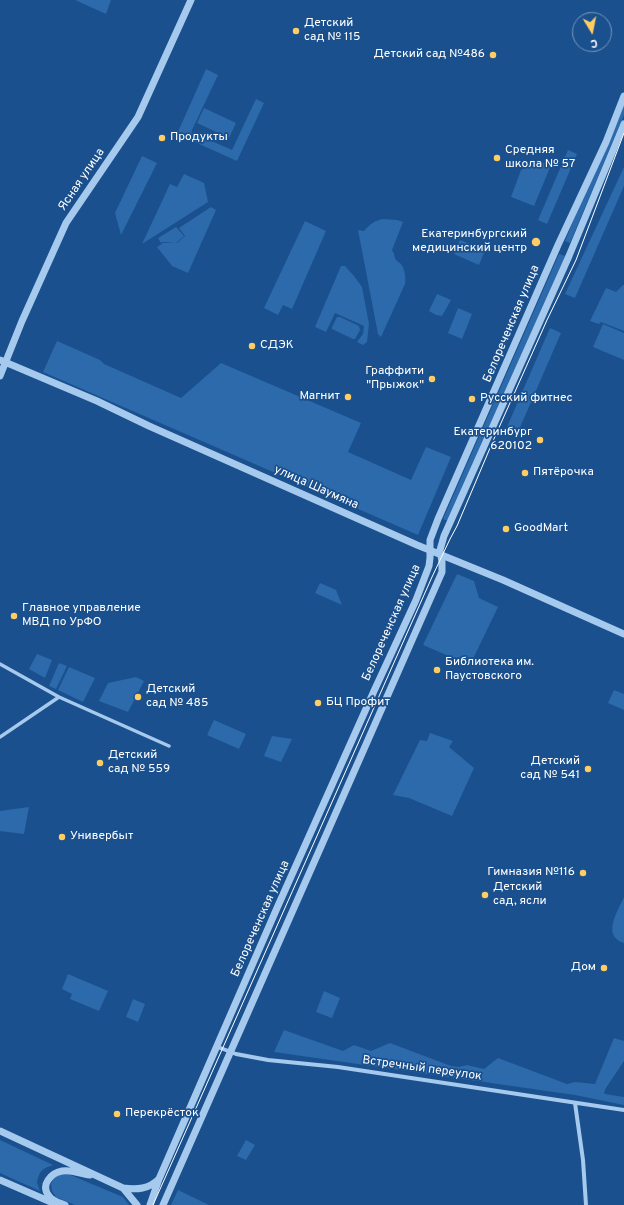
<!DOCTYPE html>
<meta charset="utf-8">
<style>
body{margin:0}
#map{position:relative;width:624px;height:1205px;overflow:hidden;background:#1a508d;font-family:Overpass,sans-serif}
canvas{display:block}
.north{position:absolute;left:572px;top:12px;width:40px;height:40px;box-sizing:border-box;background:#1a508d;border:1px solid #7696bb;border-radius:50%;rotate:170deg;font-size:11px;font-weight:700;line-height:16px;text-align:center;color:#fff}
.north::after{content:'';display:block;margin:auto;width:14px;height:18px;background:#ffcd63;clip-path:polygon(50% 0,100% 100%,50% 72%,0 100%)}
</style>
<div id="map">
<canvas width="624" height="1205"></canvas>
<div class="north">С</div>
</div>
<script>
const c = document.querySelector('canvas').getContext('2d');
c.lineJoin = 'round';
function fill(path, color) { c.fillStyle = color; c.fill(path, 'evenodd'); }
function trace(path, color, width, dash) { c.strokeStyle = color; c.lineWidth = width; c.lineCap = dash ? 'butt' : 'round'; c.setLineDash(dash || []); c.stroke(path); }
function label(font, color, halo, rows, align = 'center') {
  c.font = font + ' Overpass,sans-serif'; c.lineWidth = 3.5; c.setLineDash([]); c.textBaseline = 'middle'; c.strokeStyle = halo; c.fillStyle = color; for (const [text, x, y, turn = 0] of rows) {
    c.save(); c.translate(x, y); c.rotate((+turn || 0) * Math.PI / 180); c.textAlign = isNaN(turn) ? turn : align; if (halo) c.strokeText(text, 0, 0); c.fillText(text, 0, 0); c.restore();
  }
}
const green = new Path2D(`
 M75,0H111L106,14Z
 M206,69L218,75L191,132L232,150L256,99L264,103L237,161L177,134Z
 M624,99V115L570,243L565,241Z
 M204,108L236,123L229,138L197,123Z
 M568,150L577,154L547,224L538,220Z
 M142,156L157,163L121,235L115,213Z
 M537,161L551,165L534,206L511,197L521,170Z
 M624,167V186L575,298L565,294Z
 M184,174L204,183L208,202L142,244L170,184L177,187Z
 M211,207L216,210L188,273L172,266L157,247L163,243H177L185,236L179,228Z
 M383,219L397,220L403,222L392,250C395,254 394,257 396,260C398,262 400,263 401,264C405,269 406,278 405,284L381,337L378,334L358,230L364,231C370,224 374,221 383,219Z
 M305,221L326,231L292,309L283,305L278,315L264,308Z
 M176,227L184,236L176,243L163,242L161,243L158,238Z
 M460,240L485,250L479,265L454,254Z
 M559,254L565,256L448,521L443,519Z
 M341,266H345L354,276L362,287L369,324L367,342L363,345L357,342L363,334L364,326L335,313L326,332L315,327Z
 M623,285H624V331L601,322L599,324L590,321L606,288L616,292Z
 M437,294L451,300L442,316L436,315L429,311Z
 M458,308L472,314L462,339L448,333Z
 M337,317H340L359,326L360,330L355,339H353L332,329V327Z
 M603,324L624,333V360L593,347Z
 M550,328L561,333L518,432L507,427Z
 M57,341L100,360L104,364L181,398L221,363L361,423L348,452L411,480L426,447L451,457L418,535L43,372Z
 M457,574L474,581L479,598L498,607L470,665L423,645Z
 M320,583L336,590L342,605L315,593Z
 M37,654L52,660L45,678L29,669Z
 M59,663L67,666L56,689L49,686Z
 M69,667L95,678L83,702L58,690Z
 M136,677L144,681L128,712L99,701L108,683Z
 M614,690L624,694V710L608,703Z
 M214,720L246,734L239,749L207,735Z
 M430,733L453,741L449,747L474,768L452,816L409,798L393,795L420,740L427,741Z
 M272,736L292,739L281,762L264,756Z
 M29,807L24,834L0,831V811Z
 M624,897V943C601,936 618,911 624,897Z
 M68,974L108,991L99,1011L70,999L72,994L62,989Z
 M324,991L340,998L332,1018L316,1012Z
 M133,999L145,1004L138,1022L126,1017Z
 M284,1030L343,1051L354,1045L371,1051L390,1043L451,1066L459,1067L467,1065L484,1069L498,1058L567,1084L575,1082L595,1084L614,1038L624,1041V1061L606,1088L604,1093L605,1094L624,1097V1105L575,1095L274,1052Z
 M0,1140L53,1165C42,1169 39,1171 37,1183L40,1191L0,1173Z
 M246,1140L255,1145L246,1160L237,1156Z
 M62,1174H68L123,1197L129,1205H75L56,1197L52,1191L51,1184L54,1177Z
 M178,1190L209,1205H171Z`);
const pedestrian = new Path2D(`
 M0,664L59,697
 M0,737L59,697L169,746`);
const minor = new Path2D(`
 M218,1047L236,1054L268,1060L338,1067L624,1110
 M575,1103L583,1160L586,1205`);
const tertiary = new Path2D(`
 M0,360L97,401L149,426L417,545L503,580L624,634
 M0,376L22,321L66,223L138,117L191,0
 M0,1131L123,1188C137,1190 149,1189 159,1179
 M0,1180L53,1203
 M123,1188L137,1205
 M65,1205C60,1203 52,1201 49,1196C40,1185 51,1173 62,1171C72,1169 80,1174 90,1175
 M150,1205L159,1179L277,908L374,691L416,600L429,566L430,558V540L438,519L558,245L606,142L624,96
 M163,1205L442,572V562L440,550L444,536L569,256L624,124`);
const tram = new Path2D(`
 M153,1205L432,577L450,539L457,526L493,441L547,320L576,260L624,133`);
const markers = [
 [296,31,4,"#ffcd63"],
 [493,55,4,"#ffcd63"],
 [162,138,4,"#ffcd63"],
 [497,158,4,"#ffcd63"],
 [536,242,5,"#ffcd63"],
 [252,346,4,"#ffcd63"],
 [432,379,4,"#ffcd63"],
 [348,397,4,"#ffcd63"],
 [472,399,4,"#ffcd63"],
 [540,440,4,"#ffcd63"],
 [525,473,4,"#ffcd63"],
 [506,529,4,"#ffcd63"],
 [14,616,4,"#ffcd63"],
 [437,670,4,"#ffcd63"],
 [138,697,4,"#ffcd63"],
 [318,703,4,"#ffcd63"],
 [100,763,4,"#ffcd63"],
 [588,769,4,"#ffcd63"],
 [62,837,4,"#ffcd63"],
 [583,873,4,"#ffcd63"],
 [485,895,4,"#ffcd63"],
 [604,968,4,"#ffcd63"],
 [117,1114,4,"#ffcd63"]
];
const poiNames = [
 ["Детский",304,24],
 ["сад № 115",304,38],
 ["Детский сад №486",485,55,"right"],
 ["Продукты",170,138],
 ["Средняя",505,151],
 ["школа № 57",505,165],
 ["Екатеринбургский",527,235,"right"],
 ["медицинский центр",527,249,"right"],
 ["СДЭК",260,346],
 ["Граффити",424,372,"right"],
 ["\"Прыжок\"",424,386,"right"],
 ["Магнит",340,397,"right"],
 ["Русский фитнес",480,399],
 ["Екатеринбург",532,433,"right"],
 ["620102",532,447,"right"],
 ["Пятёрочка",533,473],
 ["GoodMart",514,529],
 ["Главное управление",22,609],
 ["МВД по УрФО",22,623],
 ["Библиотека им.",445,663],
 ["Паустовского",445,677],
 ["Детский",146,690],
 ["сад № 485",146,704],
 ["БЦ Профит",326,703],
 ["Детский",108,756],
 ["сад № 559",108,770],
 ["Детский",580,762,"right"],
 ["сад № 541",580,776,"right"],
 ["Универбыт",70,837],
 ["Гимназия №116",575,873,"right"],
 ["Детский",493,888],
 ["сад, ясли",493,902],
 ["Дом",596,968,"right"],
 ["Перекрёсток",125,1114]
];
const streetNames = [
 ["Ясная улица",82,180,-56],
 ["Белореченская улица",512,324,-67],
 ["улица Шаумяна",316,488,24],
 ["Белореченская улица",392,623,-66],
 ["Белореченская улица",261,919,-66],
 ["Встречный переулок",422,1069,8]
];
fill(green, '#2c6aab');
trace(pedestrian, '#a6c9ee', 3.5);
trace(minor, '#a6c9ee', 4);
trace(tertiary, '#a6c9ee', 7);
trace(tram, '#fff', 1);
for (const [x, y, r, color] of markers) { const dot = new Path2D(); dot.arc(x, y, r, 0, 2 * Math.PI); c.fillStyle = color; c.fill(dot); trace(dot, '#1a508d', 1.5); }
label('12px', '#fff', '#1a508d', poiNames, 'left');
label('12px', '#fff', '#1a508d', streetNames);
</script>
